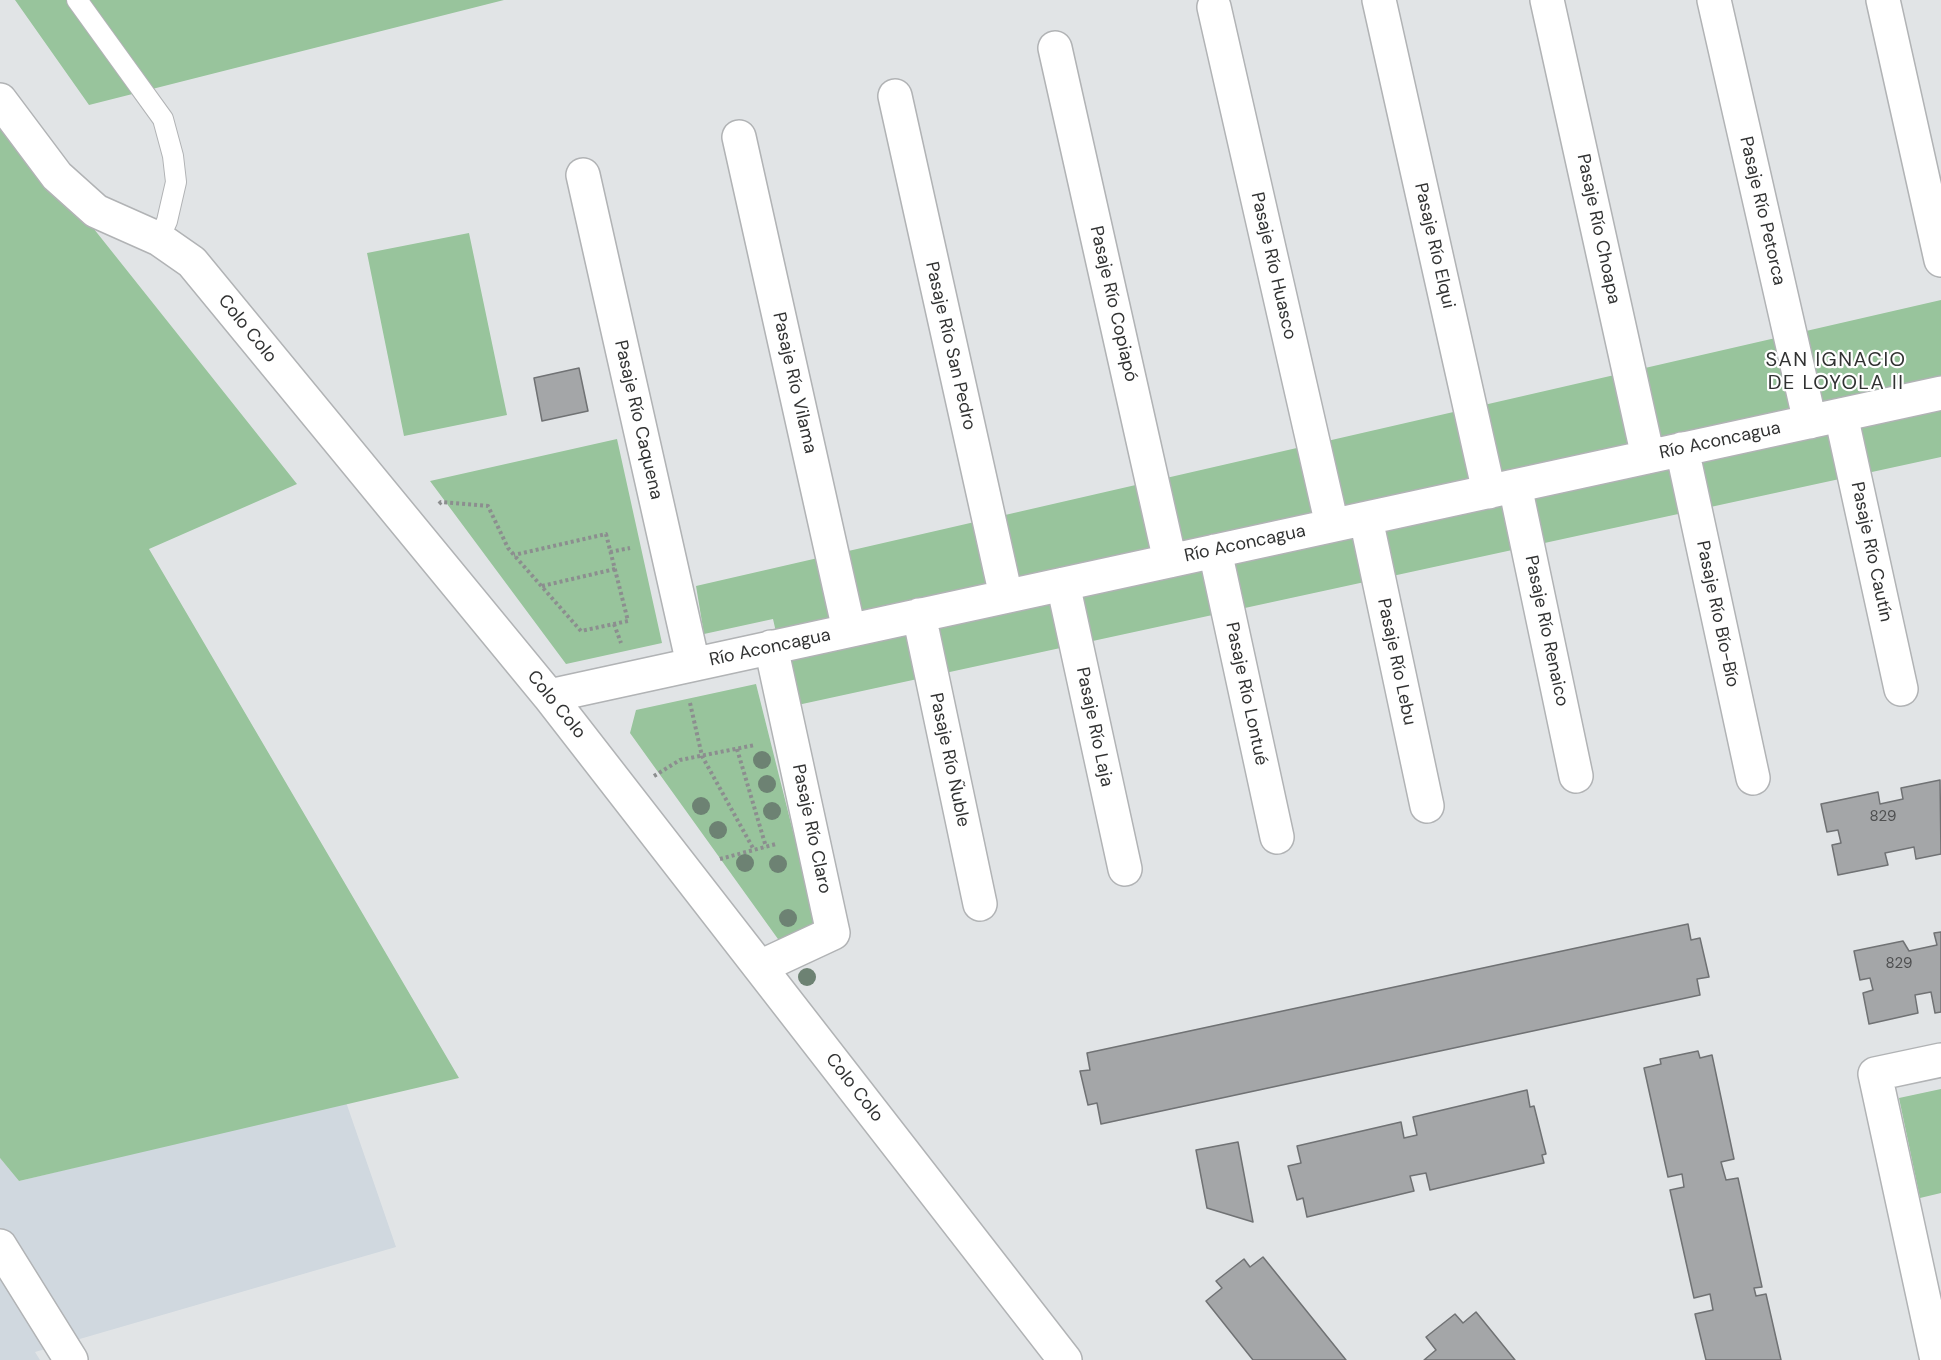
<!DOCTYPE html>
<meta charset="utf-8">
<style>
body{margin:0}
canvas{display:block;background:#e1e4e6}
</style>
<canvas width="1941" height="1360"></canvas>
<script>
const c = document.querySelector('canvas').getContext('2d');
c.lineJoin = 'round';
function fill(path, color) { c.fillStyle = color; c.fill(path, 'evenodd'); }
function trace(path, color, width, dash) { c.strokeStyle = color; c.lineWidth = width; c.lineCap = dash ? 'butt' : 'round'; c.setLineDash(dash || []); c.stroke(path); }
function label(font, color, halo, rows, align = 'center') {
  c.font = font + ' "DM Sans",sans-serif'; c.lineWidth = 4.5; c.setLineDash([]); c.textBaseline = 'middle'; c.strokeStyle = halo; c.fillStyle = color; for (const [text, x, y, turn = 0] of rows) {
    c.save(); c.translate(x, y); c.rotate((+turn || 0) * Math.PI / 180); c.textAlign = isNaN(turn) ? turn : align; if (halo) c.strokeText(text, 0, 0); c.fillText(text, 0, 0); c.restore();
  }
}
const built = new Path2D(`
 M346,1102L396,1247L35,1352L40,1360H0V1158L19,1181Z`);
const green = new Path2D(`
 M15,0H504L89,105Z
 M0,111L297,484L149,549L459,1078L19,1181L0,1158Z
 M469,233L507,415L404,436L367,253Z
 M1941,300V457L793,706L773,619L704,634L696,586Z
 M617,439L662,643L566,664L430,481Z
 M756,684L818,931L783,946L630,733L636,710Z
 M1941,1089V1193L1920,1198L1899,1098Z`);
const building = new Path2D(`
 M579,368L588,411L542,421L534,378Z
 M1940,780L1941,854L1916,859L1914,847L1885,853L1888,865L1838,875L1832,845L1841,843L1838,830L1827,832L1821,804L1878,792L1880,804L1903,799L1901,788Z
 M1688,924L1691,940L1700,938L1709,977L1697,979L1700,995L1101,1124L1097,1103L1088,1105L1080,1071L1090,1070L1087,1053Z
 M1941,932V1012L1935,1013L1931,992L1915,995L1918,1013L1869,1024L1863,993L1873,990L1870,978L1860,980L1854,951L1903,941L1909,951L1937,945L1934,933Z
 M1698,1051L1700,1058L1712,1055L1734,1159L1721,1162L1726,1180L1738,1178L1762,1287L1754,1288L1756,1296L1766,1294L1781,1360H1706L1695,1314L1713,1310L1710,1294L1694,1298L1670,1190L1684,1187L1682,1174L1668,1177L1644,1068L1661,1064L1660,1059Z
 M1527,1090L1530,1107L1534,1106L1546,1154L1542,1155L1544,1163L1430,1190L1426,1173L1410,1176L1414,1191L1307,1217L1303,1198L1297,1200L1288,1166L1301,1163L1297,1146L1401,1122L1404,1138L1417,1135L1413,1117Z
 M1238,1142L1253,1222L1207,1208L1196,1150Z
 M1263,1257L1346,1360H1253L1206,1301L1222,1288L1216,1281L1244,1259L1250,1267Z
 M1476,1312L1515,1360H1424L1436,1350L1426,1337L1455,1314L1463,1323Z`);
const path = new Path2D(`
 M439,504L441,502L488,506L508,548L514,555L581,631L628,621L606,534L514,555
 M610,552L630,548
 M542,586L615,569
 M614,624L621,643
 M690,703L702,756L754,850
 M737,749L766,847
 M654,776L680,760L755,745
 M720,859L776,844`);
const service = new Path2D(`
 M77,0L163,119L173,156L176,182L167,221L159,239`);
const minor = new Path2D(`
 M1379,0L1489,492
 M1547,0L1648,457
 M1714,0L1810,422
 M1883,0L1941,260
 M1214,7L1332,525
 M1055,48L1170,561
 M895,96L1006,596
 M0,100L57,176L96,211L159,239L192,262L549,696L1065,1360
 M739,137L849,630
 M583,175L693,664
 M1841,415L1901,689
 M1682,449L1753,778
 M1515,486L1576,776
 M1366,519L1427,806
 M1215,551L1277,837
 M1063,584L1125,869
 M919,615L980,904
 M549,696L1941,393
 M760,967L833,933L771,647
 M0,1246L71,1360
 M1937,1360L1875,1074L1941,1060`);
const trees = [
 [762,760],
 [767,784],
 [701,806],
 [772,811],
 [718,830],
 [745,863],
 [778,864],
 [788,918],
 [807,977]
];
const numberNames = [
 ["829",1883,817],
 ["829",1899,964]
];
const streetNames = [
 ["Pasaje Río Petorca",1762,211,77],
 ["Pasaje Río Choapa",1598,229,78],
 ["Pasaje Río Elqui",1434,246,77],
 ["Pasaje Río Huasco",1273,266,77],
 ["Pasaje Río Copiapó",1113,304,77],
 ["Colo Colo",247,329,51],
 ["Pasaje Río San Pedro",950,346,77],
 ["Pasaje Río Vilama",794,383,77],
 ["Pasaje Río Caquena",638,420,77],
 ["Río Aconcagua",1720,441,-12],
 ["Río Aconcagua",1245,544,-12],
 ["Pasaje Río Cautín",1871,552,78],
 ["Pasaje Río Bío-Bío",1717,614,78],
 ["Pasaje Río Renaico",1546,631,78],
 ["Río Aconcagua",770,648,-12],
 ["Pasaje Río Lebu",1396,662,78],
 ["Pasaje Río Lontué",1246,694,78],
 ["Colo Colo",556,705,51],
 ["Pasaje Río Laja",1094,727,78],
 ["Pasaje Río Ñuble",949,760,78],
 ["Pasaje Río Claro",811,829,78],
 ["Colo Colo",854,1088,52]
];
const neighbourhoodNames = [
 ["SAN IGNACIO",1836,361],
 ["DE LOYOLA II",1836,384]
];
fill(built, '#d0d8df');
fill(green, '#98c49c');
fill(building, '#a4a6a8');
trace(building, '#707274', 1.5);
trace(service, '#b1b3b5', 22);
trace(minor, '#b1b3b5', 36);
trace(path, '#8c8e8f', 4, [3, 3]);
trace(service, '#fff', 20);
trace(minor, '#fff', 33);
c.fillStyle = '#6d8273';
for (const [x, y] of trees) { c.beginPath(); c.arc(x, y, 9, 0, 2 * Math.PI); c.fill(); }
label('15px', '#4e4f50', null, numberNames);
label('18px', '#313232', '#fff', streetNames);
c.letterSpacing = '1.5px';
label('20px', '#313232', '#fff', neighbourhoodNames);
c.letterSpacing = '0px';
</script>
